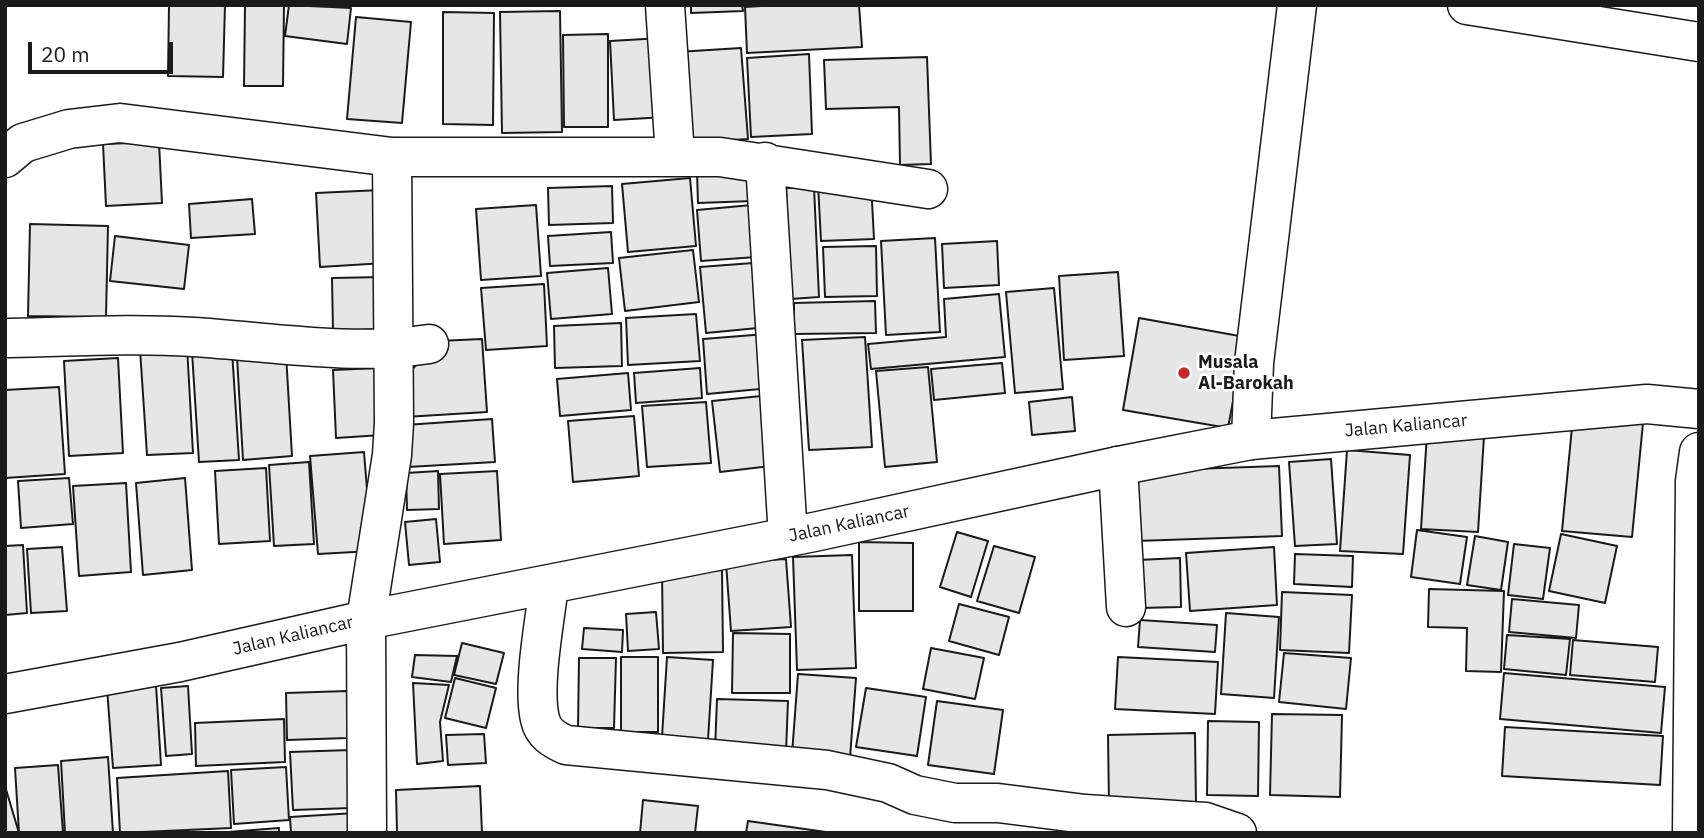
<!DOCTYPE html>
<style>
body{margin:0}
#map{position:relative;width:1704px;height:838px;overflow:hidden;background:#fff;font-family:"IBM Plex Sans",sans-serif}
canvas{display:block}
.frame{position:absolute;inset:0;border:7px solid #1a1a1a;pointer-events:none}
.scale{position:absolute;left:28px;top:42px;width:145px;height:32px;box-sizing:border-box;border:4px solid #1a1a1a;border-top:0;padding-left:9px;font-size:21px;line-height:24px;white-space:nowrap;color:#1a1a1a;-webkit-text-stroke:5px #fff;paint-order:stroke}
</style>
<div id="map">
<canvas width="1704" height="838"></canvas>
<div class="frame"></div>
<div class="scale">20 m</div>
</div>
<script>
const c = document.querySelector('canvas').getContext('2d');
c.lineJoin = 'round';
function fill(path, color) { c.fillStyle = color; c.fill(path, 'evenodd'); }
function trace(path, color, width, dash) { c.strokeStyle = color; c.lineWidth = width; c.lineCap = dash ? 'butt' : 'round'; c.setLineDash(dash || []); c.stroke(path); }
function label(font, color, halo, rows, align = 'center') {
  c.font = font + ' "IBM Plex Sans",sans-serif'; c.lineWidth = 5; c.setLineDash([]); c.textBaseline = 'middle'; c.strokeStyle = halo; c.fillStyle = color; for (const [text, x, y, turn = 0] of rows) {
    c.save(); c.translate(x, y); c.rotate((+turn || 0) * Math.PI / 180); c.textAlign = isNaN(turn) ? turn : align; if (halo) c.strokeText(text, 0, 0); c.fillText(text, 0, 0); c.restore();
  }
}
const building = new Path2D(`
 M169,5H225L223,77L168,76Z
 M245,5H284L283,86H244Z
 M289,5L351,8L347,44L285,36Z
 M691,5H742L743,11L691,13Z
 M777,5H859L862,47L747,53L745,7Z
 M560,11L562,132L502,133L500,12Z
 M443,12L494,13L493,125L443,124Z
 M356,17L411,22L402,123L347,119Z
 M608,34V127H564L563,35Z
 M662,38L666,117L614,120L610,41Z
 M741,48L748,139L684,143L677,52Z
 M809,54L812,134L751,137L747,58Z
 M927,57L931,164L900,165L899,107L826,109L824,60Z
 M159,142L162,203L106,206L103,144Z
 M752,169L753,201L698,203L697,172Z
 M690,178L696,246L628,252L622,184Z
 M871,182L874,239L821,241L818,184Z
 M612,186L613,223L549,225L548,188Z
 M814,187L819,297L791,299L786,188Z
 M381,190L385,263L320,267L316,193Z
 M252,199L255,234L191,238L189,204Z
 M536,205L541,276L481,280L476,209Z
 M752,205L756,257L701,261L697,210Z
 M30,224L108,226L106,317L28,316Z
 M611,232L613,263L550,266L548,236Z
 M115,236L189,245L184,289L110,281Z
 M935,238L940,332L886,335L881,241Z
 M997,241L999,285L944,288L942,244Z
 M876,246L877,296L825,297L823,247Z
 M693,250L699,302L625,311L619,258Z
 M753,263L758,328L706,333L700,267Z
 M608,268L612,314L551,319L547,273Z
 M1118,272L1124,356L1064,360L1059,276Z
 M383,277L385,329L333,331L332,278Z
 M544,284L547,346L486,350L481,288Z
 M1054,288L1063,389L1015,393L1006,292Z
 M999,294L1005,357L871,369L868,344L946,337L944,299Z
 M875,301L876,333L794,334V303Z
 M696,314L700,361L628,365L626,318Z
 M1139,318L1245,337L1228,428L1123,410Z
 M621,323L622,366L555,368L554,326Z
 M766,334L771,388L707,394L703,339Z
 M865,337L872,447L809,450L802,340Z
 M482,339L487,412L405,417L408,374L438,341Z
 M187,346L193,453L147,455L140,349Z
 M232,350L239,460L199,462L192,352Z
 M286,354L292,456L243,460L237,357Z
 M118,358L123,453L69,456L64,361Z
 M1002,363L1005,393L934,400L931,369Z
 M928,367L937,462L885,467L876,371Z
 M378,368L382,435L336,438L333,370Z
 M700,368L702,398L636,403L634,373Z
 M628,373L631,410L560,416L557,379Z
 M59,387L65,474L5,478V390Z
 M771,395L779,465L720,472L712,401Z
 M1072,397L1075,431L1032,435L1029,402Z
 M706,402L711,463L647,467L642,406Z
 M634,416L639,476L573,482L568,421Z
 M1573,417L1643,423L1632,537L1562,531Z
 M492,419L495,462L408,467L405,425Z
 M1427,433L1484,436L1478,532L1421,529Z
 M1347,450L1410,455L1403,554L1340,551Z
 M364,452L372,551L318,554L310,456Z
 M1331,459L1337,544L1295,546L1289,462Z
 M309,462L314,544L274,546L269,465Z
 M1279,466L1282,536L1136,541L1134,471Z
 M266,468L270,541L219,544L215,471Z
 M438,471L439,509L407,510L406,473Z
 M497,471L501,540L444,544L440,474Z
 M69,478L73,524L21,528L18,481Z
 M185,478L192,570L143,575L136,483Z
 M126,483L131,572L79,576L73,486Z
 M436,519L440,562L409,565L405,522Z
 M1417,530L1467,537L1460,584L1411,577Z
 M957,532L988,541L971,597L940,587Z
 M1561,534L1617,546L1605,603L1549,591Z
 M1475,536L1508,542L1501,590L1467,585Z
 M859,542L913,543V611H859Z
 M1514,544L1550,548L1543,599L1508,595Z
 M23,545L27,613L5,615V546Z
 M994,546L1035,557L1019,613L977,601Z
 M62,547L67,611L31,613L27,549Z
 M1274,547L1277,605L1190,611L1186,553Z
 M1295,554L1353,556L1352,587L1294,584Z
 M852,555L856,668L797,670L793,557Z
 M1180,558L1181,607L1140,608L1138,560Z
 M786,559L791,627L731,631L726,563Z
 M722,570L723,652L663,653L662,571Z
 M1429,589L1504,591L1501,672L1466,671L1467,628L1428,627Z
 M1282,592L1352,595L1349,653L1280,650Z
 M1512,599L1579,605L1576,638L1509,632Z
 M959,604L1009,617L999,655L949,641Z
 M656,612L659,649L628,651L626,614Z
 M1226,613L1279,617L1274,698L1221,694Z
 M1140,620L1217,625L1215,652L1138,647Z
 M584,628L623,630L622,652L582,649Z
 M733,633L790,634V693H732Z
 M1507,635L1570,639L1566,675L1504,669Z
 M1573,640L1658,647L1655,682L1570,675Z
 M462,643L504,653L496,684L454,675Z
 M931,648L984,658L975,699L923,689Z
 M1284,653L1351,658L1346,709L1279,702Z
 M415,655L457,656L451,682L412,677Z
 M621,657H658V732H621Z
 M667,657L713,660L708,740L662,737Z
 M1118,657L1218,662L1215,714L1115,709Z
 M579,658H616L614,728H578Z
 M1504,673L1665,687L1661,733L1500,719Z
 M798,674L856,678L850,758L792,754Z
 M455,678L496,688L486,728L445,718Z
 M413,683L449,685L440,722L443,761L417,764Z
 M156,685L161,765L113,768L107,688Z
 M188,686L192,754L166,756L161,688Z
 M866,688L926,697L917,756L856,747Z
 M347,691L348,738L287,740L286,693Z
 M717,699L788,701L786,752L715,750Z
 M937,701L1003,710L994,774L928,765Z
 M1272,714L1342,715L1340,797L1270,795Z
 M284,719L285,762L196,766L195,723Z
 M1208,721L1259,722L1258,796L1207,795Z
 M1505,727L1663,736L1660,785L1502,776Z
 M1195,733L1196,804L1109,806L1108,735Z
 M484,734L486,763L448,765L446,735Z
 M351,750L352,808L293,810L290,752Z
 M108,757L113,833H65L61,761Z
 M58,765L63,833H19L15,768Z
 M286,767L289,820L234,824L231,770Z
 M228,771L231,828L120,833L117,778Z
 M5,786L19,833H5Z
 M480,786L482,833H397L396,790Z
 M643,800L698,806L695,833H640Z
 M355,813L356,833H291L290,817Z
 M748,821L833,833H746Z
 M279,828V833H228V832Z`);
const minor = new Path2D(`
 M665,5L675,156
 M1467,5L1699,42
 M5,158L23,143L69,129L120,123L392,157H720L928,189
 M765,162L788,537
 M5,338C68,337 131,333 193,337C273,342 350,356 429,344
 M1251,440L1254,363L1297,5
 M1118,466L1126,607
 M549,585C545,620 532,686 540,719C543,733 553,739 566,745L827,770L888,783L915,795L955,803H998L1085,814L1205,822L1237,833
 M367,833L366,620L392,455L394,423L392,157
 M1692,833L1695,481L1699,452`);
const tertiary = new Path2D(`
 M5,694L180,662L366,620L814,532L1118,466L1251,440L1647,404L1699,409`);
const markers = [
 [1184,373,7,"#c62828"]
];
const poiNames = [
 ["Musala",1198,363],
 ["Al-Barokah",1198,384]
];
const streetNames = [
 ["Jalan Kaliancar",1406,426,-5],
 ["Jalan Kaliancar",849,524,-12],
 ["Jalan Kaliancar",293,636,-13]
];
fill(building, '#e6e6e6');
trace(building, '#1a1a1a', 2);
trace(minor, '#1a1a1a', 41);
trace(tertiary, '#1a1a1a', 41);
trace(minor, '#fff', 38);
trace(tertiary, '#fff', 38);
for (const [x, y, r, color] of markers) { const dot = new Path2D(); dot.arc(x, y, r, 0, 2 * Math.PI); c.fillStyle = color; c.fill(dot); trace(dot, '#fff', 2.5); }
label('bold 18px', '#1a1a1a', '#fff', poiNames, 'left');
label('18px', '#1a1a1a', '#fff', streetNames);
</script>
